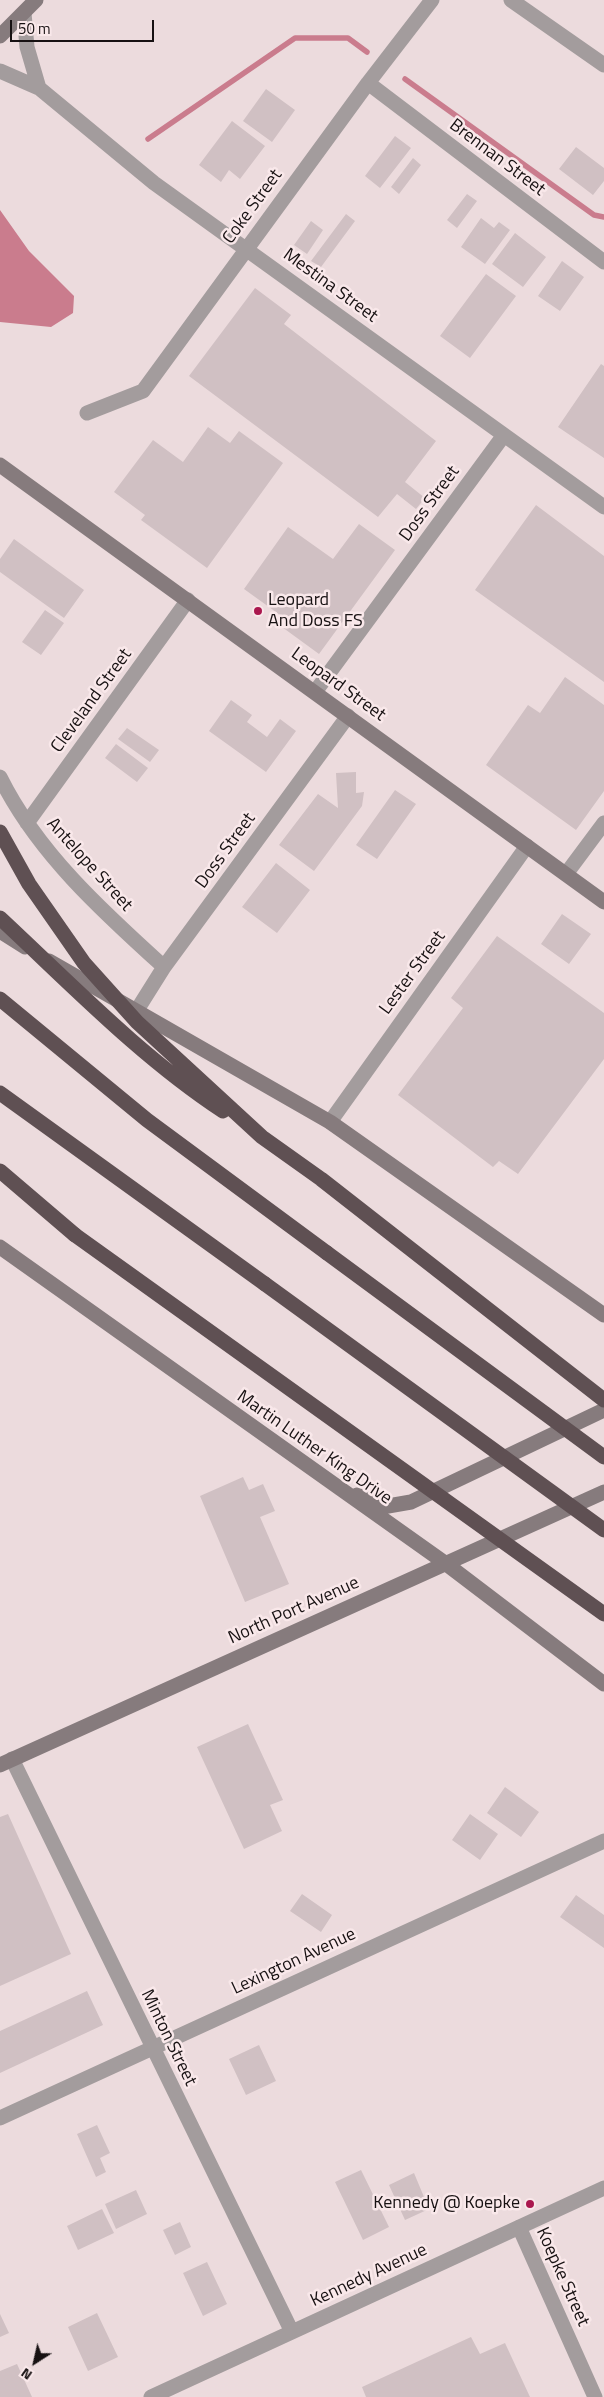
<!DOCTYPE html>
<style>
body{margin:0}
#map{position:relative;width:604px;height:2397px;overflow:hidden;background:#ecdbdd;font-family:"Titillium Web",sans-serif}
canvas{display:block}
.north{position:absolute;left:10px;top:2337px;width:50px;height:50px;-webkit-text-stroke:4px #f9e8ea;paint-order:stroke;rotate:215deg;font-size:14px;font-weight:700;line-height:20px;text-align:center;color:#171112}
.north::after{content:'';display:block;margin:auto;width:18px;height:22px;background:#171112;clip-path:polygon(50% 0,100% 100%,50% 72%,0 100%)}
.scale{position:absolute;left:10px;top:20px;width:144px;height:22px;box-sizing:border-box;border:2px solid #171112;border-top:0;padding-left:6px;font-size:15px;line-height:18px;white-space:nowrap;color:#171112;-webkit-text-stroke:4px #f9e8ea;paint-order:stroke}
</style>
<div id="map">
<canvas width="604" height="2397"></canvas>
<div class="north">N</div>
<div class="scale">50 m</div>
</div>
<script>
const c = document.querySelector('canvas').getContext('2d');
c.lineJoin = 'round';
function fill(path, color) { c.fillStyle = color; c.fill(path, 'evenodd'); }
function trace(path, color, width, dash) { c.strokeStyle = color; c.lineWidth = width; c.lineCap = dash ? 'butt' : 'round'; c.setLineDash(dash || []); c.stroke(path); }
function label(font, color, halo, rows, align = 'center') {
  c.font = font + ' "Titillium Web",sans-serif'; c.lineWidth = 5; c.setLineDash([]); c.textBaseline = 'middle'; c.strokeStyle = halo; c.fillStyle = color; for (const [text, x, y, turn = 0] of rows) {
    c.save(); c.translate(x, y); c.rotate((+turn || 0) * Math.PI / 180); c.textAlign = isNaN(turn) ? turn : align; if (halo) c.strokeText(text, 0, 0); c.fillText(text, 0, 0); c.restore();
  }
}
const water = new Path2D(`
 M0,210L29,251L74,296L73,313L51,327L0,322Z`);
const stream = new Path2D(`
 M405,79L594,215L604,217
 M148,139L295,38H348L367,52`);
const building = new Path2D(`
 M266,89L295,110L272,142L243,121Z
 M232,121L265,146L240,179L229,170L221,182L199,165Z
 M395,136L411,148L380,188L365,176Z
 M576,147L604,168V181L593,195L559,169Z
 M413,158L421,165L399,194L391,187Z
 M467,194L477,201L457,228L447,220Z
 M346,214L355,221L321,267L311,261Z
 M481,218L494,228L499,222L510,230L485,264L461,247Z
 M311,221L323,230L307,254L294,245Z
 M515,233L546,257L523,287L492,264Z
 M562,261L584,277L560,311L538,296Z
 M486,274L516,296L470,358L440,336Z
 M255,288L291,315L284,324L436,441L405,482L425,498L416,509L397,494L378,517L189,376Z
 M601,364L604,366V458L558,427Z
 M208,427L230,443L239,431L283,463L207,568L141,520L145,515L114,492L153,440L183,462Z
 M536,505L604,556V682L475,590Z
 M359,524L395,550L319,654L282,627L287,620L244,589L288,527L333,559Z
 M14,539L84,590L64,618L0,572V559Z
 M45,610L64,623L41,655L22,642Z
 M565,677L604,705V791L576,830L486,765L528,705L540,713Z
 M231,700L252,715L247,722L267,737L280,719L296,731L266,772L209,731Z
 M127,728L159,750L150,762L118,739Z
 M116,744L148,768L137,782L105,758Z
 M356,772V793L364,792L362,806L314,871L279,845L318,794L338,808L336,773Z
 M395,790L416,804L377,859L356,845Z
 M276,863L310,890L277,933L242,907Z
 M562,914L591,934L569,964L541,944Z
 M497,936L604,1013V1059L518,1174L499,1161L493,1167L398,1095L463,1008L451,998Z
 M243,1477L249,1490L263,1484L275,1511L260,1517L289,1584L245,1602L200,1496Z
 M248,1724L283,1800L270,1805L282,1831L244,1849L197,1747Z
 M505,1787L539,1812L521,1837L487,1813Z
 M8,1814L71,1954L0,1986V1817Z
 M470,1814L498,1834L480,1860L452,1840Z
 M302,1894L332,1915L321,1932L290,1911Z
 M576,1895L604,1915V1948L560,1917Z
 M87,1991L103,2025L0,2073V2031Z
 M259,2045L276,2081L246,2095L229,2059Z
 M97,2125L110,2153L100,2158L106,2172L96,2177L77,2134Z
 M361,2170L389,2227L363,2240L335,2182Z
 M414,2173L429,2209L405,2220L389,2185Z
 M136,2190L147,2214L116,2229L105,2204Z
 M102,2209L114,2233L78,2250L67,2226Z
 M180,2222L191,2247L175,2255L163,2230Z
 M207,2262L227,2304L203,2316L183,2273Z
 M97,2313L118,2357L88,2371L68,2327Z
 M0,2314L9,2333L0,2337Z
 M471,2337L480,2354L505,2343L530,2397H366L362,2387Z
 M17,2364L32,2397H0V2371Z`);
const minor = new Path2D(`
 M24,13L27,47L39,88
 M0,71L39,88L154,183L604,507
 M368,83L604,262
 M87,413L143,391L368,83L432,0
 M315,692L504,435
 M0,777C37,852 102,911 164,967
 M27,823L188,600
 M566,874L604,823
 M137,1010L164,967L348,716
 M330,1122L527,846
 M12,1759L292,2332
 M0,2118L604,1841
 M519,2227L595,2397
 M151,2397L604,2188`);
const tertiary = new Path2D(`
 M511,0L604,65`);
const secondary = new Path2D(`
 M0,36L36,0
 M0,465L604,902
 M0,931L25,947
 M49,961L330,1122L604,1315
 M0,1247L445,1563L604,1684
 M357,1495L388,1506L411,1502L604,1410
 M0,1765L604,1492`);
const motorway = new Path2D(`
 M0,999L147,1120L327,1253
 M0,1093L265,1284
 M0,1171L75,1235`);
const motorwayBridge = new Path2D(`
 M0,832L29,884L84,963L137,1022L262,1137L321,1179L604,1400
 M0,918C72,985 141,1057 223,1111
 M75,1235L604,1614
 M327,1253L604,1457
 M265,1284L604,1530`);
const markers = [
 [258,611,5,"#aa174e"],
 [530,2204,5,"#aa174e"]
];
const streetNames = [
 ["Brennan Street",497,158,37],
 ["Coke Street",253,207,-54],
 ["Mestina Street",330,286,36],
 ["Doss Street",430,504,-54],
 ["Leopard Street",338,685,36],
 ["Cleveland Street",92,701,-54],
 ["Doss Street",226,851,-54],
 ["Antelope Street",89,865,48],
 ["Lester Street",413,973,-54],
 ["Martin Luther King Drive",314,1448,35],
 ["North Port Avenue",294,1611,-24],
 ["Lexington Avenue",294,1962,-25],
 ["Minton Street",168,2038,64],
 ["Kennedy Avenue",369,2276,-25],
 ["Koepke Street",562,2277,66]
];
const poiNames = [
 ["Leopard",268,601],
 ["And Doss FS",268,622],
 ["Kennedy @ Koepke",520,2204,"right"]
];
fill(water, '#ca7c8d');
trace(stream, '#ca7c8d', 5.5);
fill(building, '#d0c0c3');
trace(minor, '#a39c9d', 15);
trace(tertiary, '#a39c9d', 15);
trace(secondary, '#867b7d', 15);
trace(motorway, '#5f5053', 15);
trace(motorwayBridge, '#5f5053', 15);
for (const [x, y, r, color] of markers) { const dot = new Path2D(); dot.arc(x, y, r, 0, 2 * Math.PI); c.fillStyle = color; c.fill(dot); trace(dot, '#f9e8ea', 2); }
label('18px', '#171112', '#f9e8ea', streetNames);
label('18px', '#171112', '#f9e8ea', poiNames, 'left');
</script>
